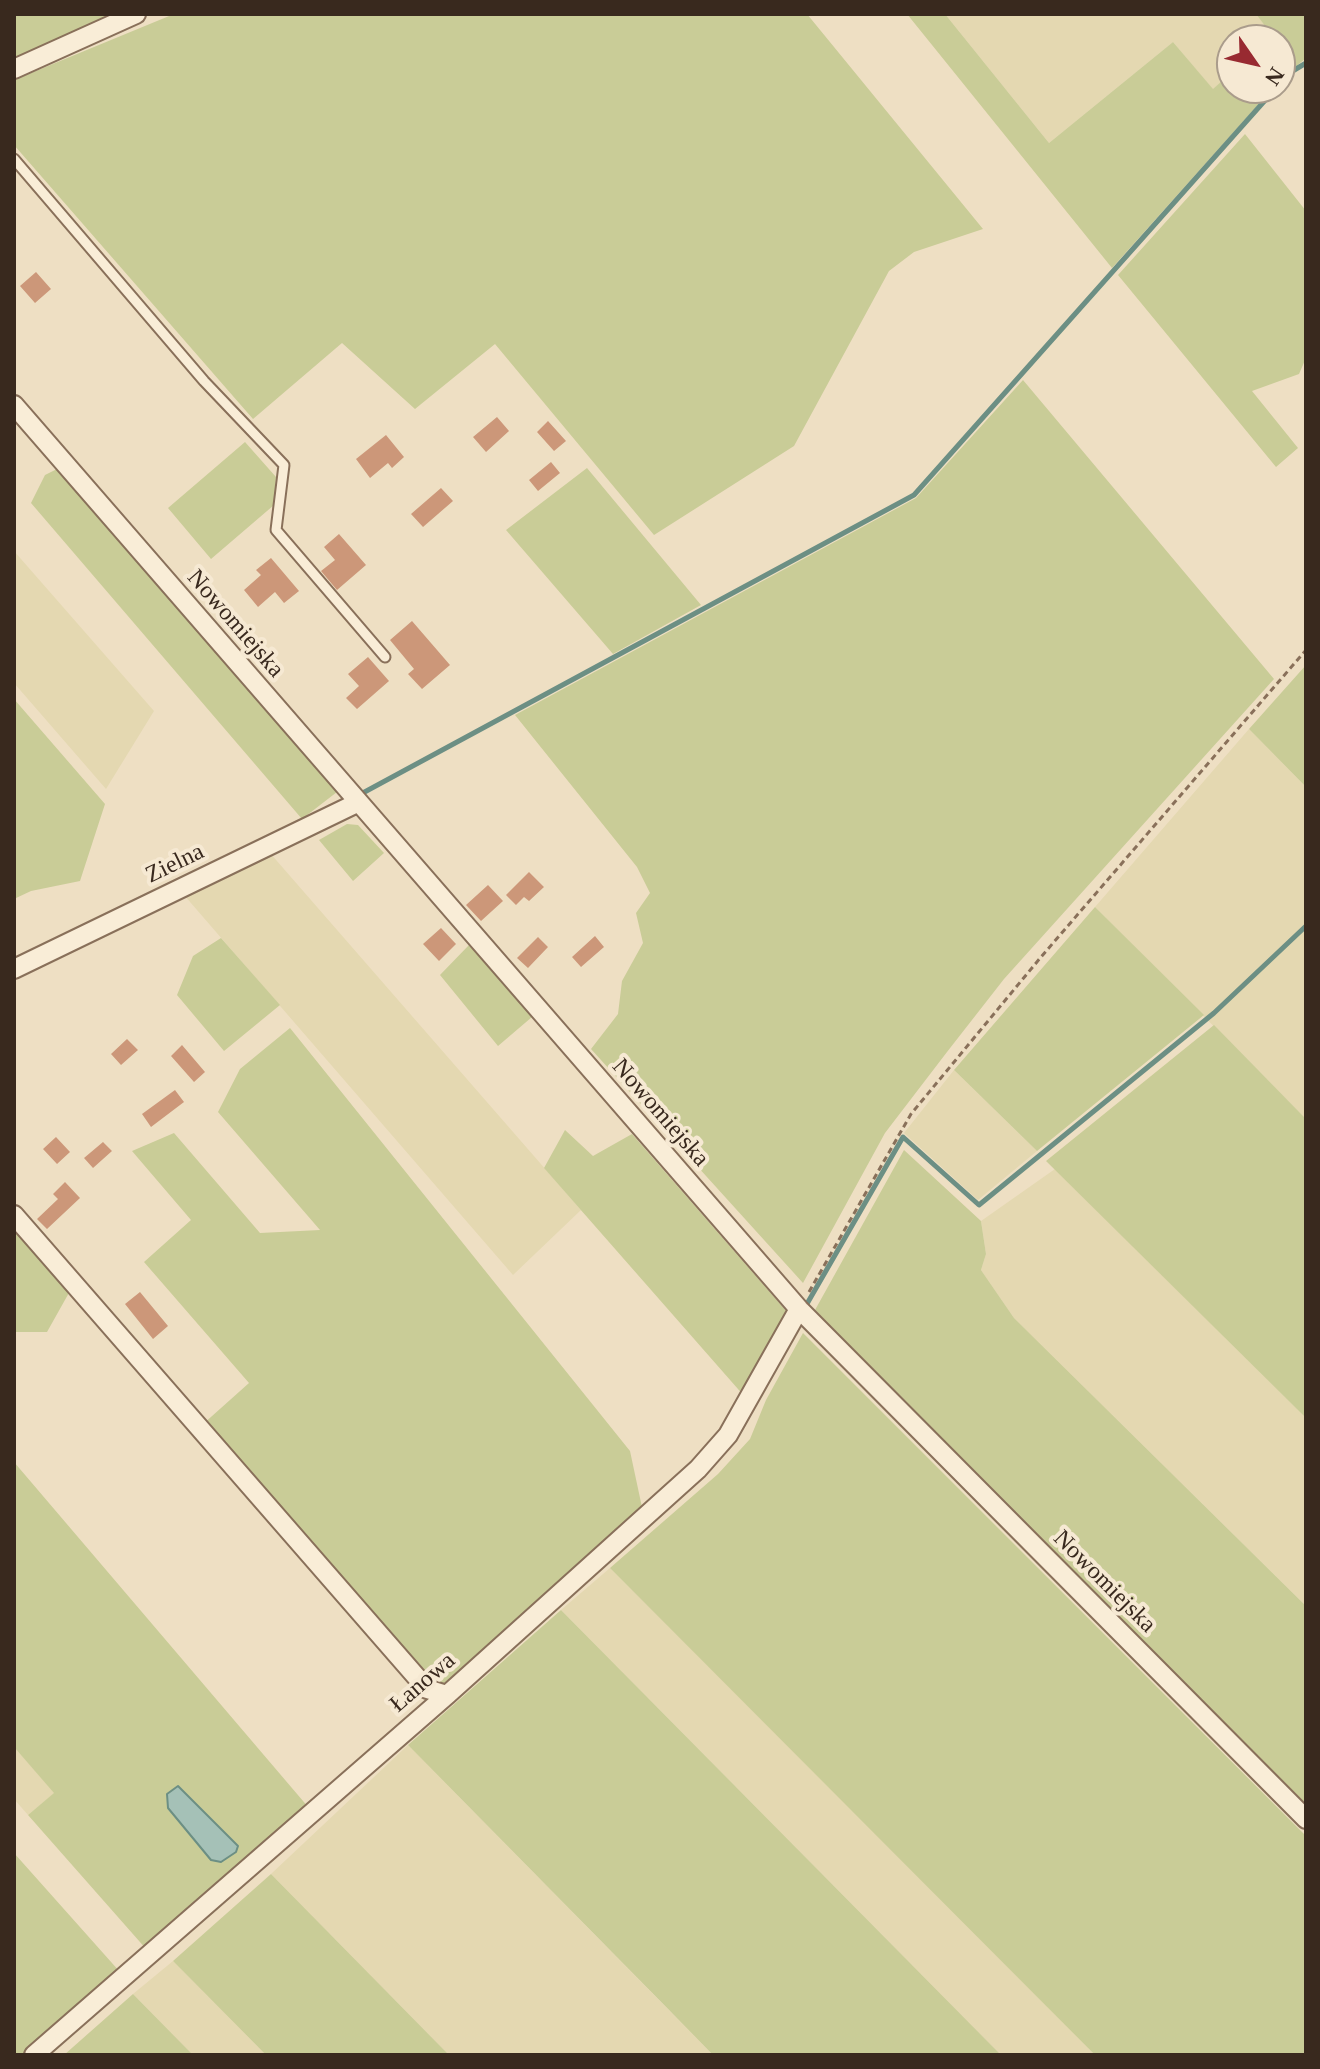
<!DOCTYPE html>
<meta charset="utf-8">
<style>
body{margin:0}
#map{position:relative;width:1320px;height:2069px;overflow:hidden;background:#eedfc3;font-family:Georgia,serif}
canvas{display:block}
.frame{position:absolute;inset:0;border:16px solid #39291e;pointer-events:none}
.north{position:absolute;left:1216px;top:24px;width:80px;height:80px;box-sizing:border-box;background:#f6e9d3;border:2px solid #aa9c8b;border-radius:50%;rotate:124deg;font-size:22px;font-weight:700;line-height:32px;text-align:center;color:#39291e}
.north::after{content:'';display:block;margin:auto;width:28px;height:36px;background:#982a31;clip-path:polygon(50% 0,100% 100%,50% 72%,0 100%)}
</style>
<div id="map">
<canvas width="1320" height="2069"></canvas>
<div class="frame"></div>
<div class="north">N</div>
</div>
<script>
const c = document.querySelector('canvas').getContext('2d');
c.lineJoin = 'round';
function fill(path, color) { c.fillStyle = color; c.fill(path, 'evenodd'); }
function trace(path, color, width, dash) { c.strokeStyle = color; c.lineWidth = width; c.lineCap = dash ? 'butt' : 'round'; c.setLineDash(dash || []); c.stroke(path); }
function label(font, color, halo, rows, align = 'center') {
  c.font = font + ' Georgia,serif'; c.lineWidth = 8; c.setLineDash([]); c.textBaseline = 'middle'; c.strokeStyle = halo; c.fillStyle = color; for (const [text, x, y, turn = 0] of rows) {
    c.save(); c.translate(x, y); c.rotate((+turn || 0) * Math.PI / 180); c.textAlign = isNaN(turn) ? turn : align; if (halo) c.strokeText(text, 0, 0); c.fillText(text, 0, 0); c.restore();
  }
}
const farmland = new Path2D(`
 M945,14H1256L1273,35L1267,40H1232V72L1213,90L1173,42L1049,143Z
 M14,551L154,711L106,789L14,683Z
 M1249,729L1306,787V1119L1095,907Z
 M270,853L581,1210L513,1275L184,895Z
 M954,1070L1037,1151L978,1200L904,1133Z
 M1055,1169L1306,1418V1606L1014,1318L981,1270L986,1254L981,1221Z
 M610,1568L911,1868L1095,2055H1001L561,1610Z
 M408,1745L713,2055H449L271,1874Z
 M14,1747L55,1793L28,1815L14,1799Z
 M173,1961L266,2055H193L133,1994Z`);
const green = new Path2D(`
 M14,14H128L14,63Z
 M174,14H807L983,229L914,252L889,271L794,446L654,535L495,344L415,409L342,343L253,419L14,145V80Z
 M907,14H945L1049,143L1173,42L1213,89L1232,72V88H1273L1112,268Z
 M1256,14H1306V58L1280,80V40H1267L1272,35Z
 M1245,134L1306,211V358L1299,374L1252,391L1298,448L1276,467L1118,275Z
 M1023,380L1274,679L1004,979L947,1052L885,1133L803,1283L591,1049L618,1014L622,981L643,943L636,913L650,893L637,867L515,715L916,498Z
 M245,442L276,477L274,505L211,559L168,508Z
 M59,468L337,792L302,819L31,503L45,475Z
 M587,468L701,605L613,654L506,530Z
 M1306,665V787L1249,729Z
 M14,699L105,804L80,881L31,891L14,899Z
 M347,824L358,825L384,853L353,881L319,840Z
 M1095,907L1204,1015L1037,1151L954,1070Z
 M221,938L280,1005L224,1051L177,995L193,956Z
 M469,945L532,1017L498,1046L440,975Z
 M1214,1025L1306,1119V1418L1046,1161Z
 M290,1028L630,1451L643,1512L446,1689L434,1685L202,1425L249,1383L144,1262L191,1220L132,1151L174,1133L260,1233L320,1230L218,1112L240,1069Z
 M565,1130L593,1156L632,1134L788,1313L745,1397L544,1168Z
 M904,1150L981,1221L986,1254L981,1270L1014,1318L1306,1606V1804L815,1310Z
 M14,1227L70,1291L47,1332H14Z
 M803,1333L1306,1836V2055H1095L610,1568L718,1474L750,1439L766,1400Z
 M14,1462L309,1808L147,1950L28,1815L54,1793L14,1747Z
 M561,1610L1001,2055H713L671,2012L408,1745Z
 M14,1853L120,1972L26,2055H14Z
 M271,1874L449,2055H266L173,1961Z
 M133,1994L193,2055H64Z`);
const water = new Path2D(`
 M178,1786L238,1846L236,1852L221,1862L211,1860L168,1808L167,1794Z`);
const stream = new Path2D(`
 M1280,83L1291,72L1306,63
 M359,795L914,495L1276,88
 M804,1309L903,1137L979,1205L1214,1013L1306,926`);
const building = new Path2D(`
 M36,272L51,289L35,303L20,286Z
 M497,417L509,431L486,452L473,437Z
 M548,421L566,441L554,451L537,432Z
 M386,435L404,457L392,468L388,463L370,478L356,459Z
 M551,462L560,473L538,491L529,480Z
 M441,488L453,501L423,527L411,514Z
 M339,534L366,565L337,590L321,571L335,560L324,547Z
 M271,558L299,591L284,603L275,592L258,607L244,590L261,575L256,570Z
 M412,621L450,665L422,689L408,674L414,669L390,640Z
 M368,657L389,681L357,709L346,698L359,686L348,674Z
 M529,872L544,887L529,901L524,897L516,905L506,895Z
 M488,885L503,901L481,921L466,905Z
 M441,928L456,944L439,961L423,944Z
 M595,936L604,947L581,967L572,957Z
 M538,937L548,947L528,968L517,958Z
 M127,1039L138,1050L121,1065L111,1054Z
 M182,1045L205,1072L194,1082L171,1056Z
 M175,1090L184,1102L151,1127L142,1114Z
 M56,1137L70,1152L57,1164L43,1149Z
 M103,1142L112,1151L93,1168L84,1158Z
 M65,1182L80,1198L47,1229L37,1219L58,1199L53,1194Z
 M140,1292L168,1326L153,1339L125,1304Z`);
const path = new Path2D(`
 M809,1292L911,1114L1041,957L1306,650`);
const service = new Path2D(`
 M14,159L204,381L284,465L276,530L385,657`);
const minor = new Path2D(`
 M14,69L136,14
 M14,405L799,1309L1306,1819
 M14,969L357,803
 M14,1215L427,1689L447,1695
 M34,2055L447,1695L698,1469L728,1435L799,1309`);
const streetNames = [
 ["Nowomiejska",235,624,49],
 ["Zielna",175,864,-26],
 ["Nowomiejska",660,1113,49],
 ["Nowomiejska",1104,1582,45],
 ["Łanowa",423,1683,-41]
];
fill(farmland, '#e4d8b1');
fill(green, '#c9cc97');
fill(water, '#a5c1b7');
trace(water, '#6c8f84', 2);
trace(stream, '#6c8f84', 5);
fill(building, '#cc9779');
trace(service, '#89705a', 13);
trace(minor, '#89705a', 22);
trace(path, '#89705a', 3, [6, 4]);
trace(service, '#f9edd7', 9);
trace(minor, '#f9edd7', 18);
label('24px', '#39291e', '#f6e9d3', streetNames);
</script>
